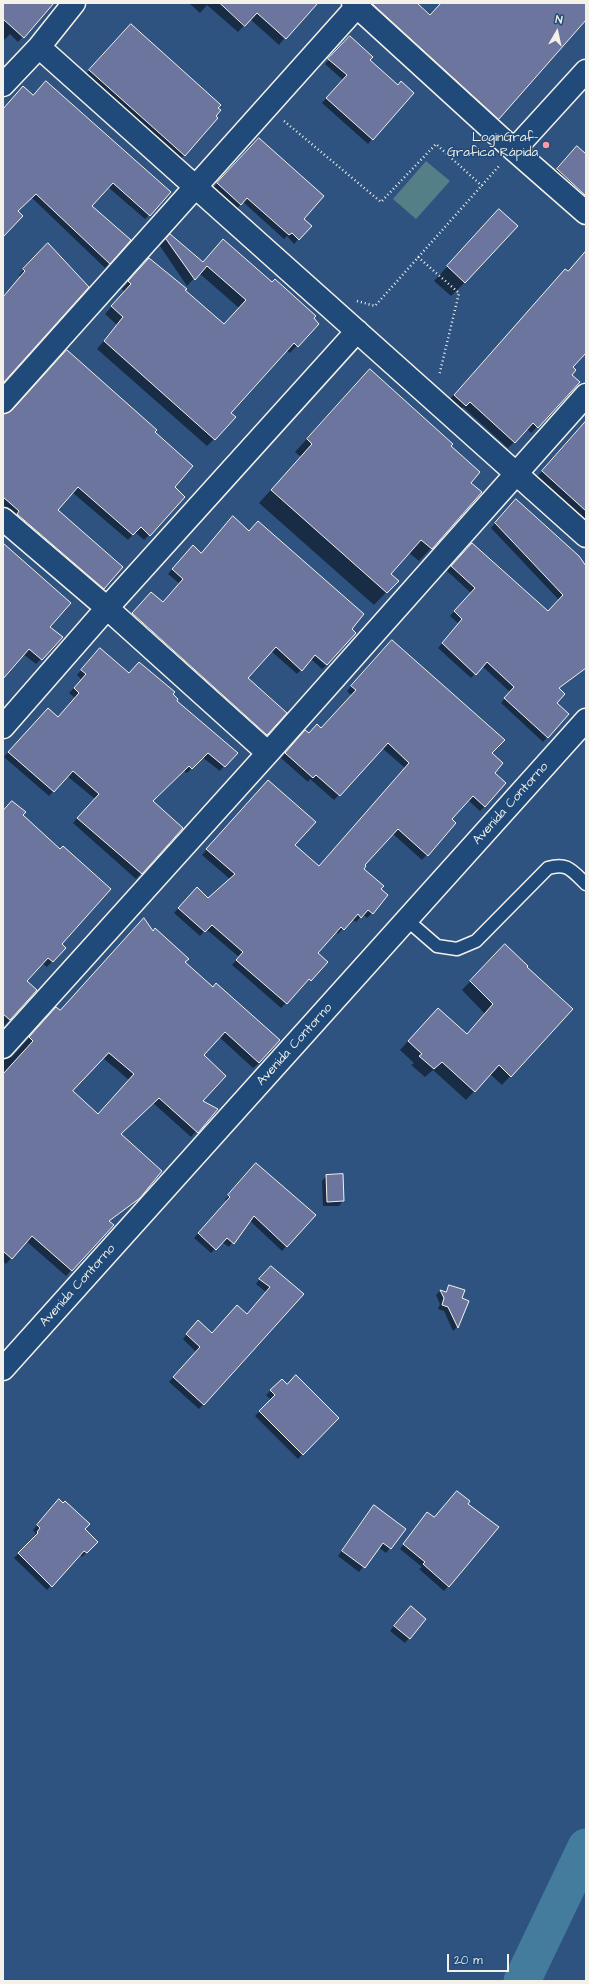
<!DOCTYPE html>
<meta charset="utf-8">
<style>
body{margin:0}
#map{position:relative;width:589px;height:1984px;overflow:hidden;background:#2e5381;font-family:"Architects Daughter",sans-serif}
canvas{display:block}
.frame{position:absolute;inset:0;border:4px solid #f4f1e8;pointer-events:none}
.north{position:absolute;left:537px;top:12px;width:40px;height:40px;-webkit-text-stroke:3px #1f4a7a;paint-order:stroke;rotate:9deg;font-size:11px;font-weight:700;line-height:16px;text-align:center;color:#f4f1e8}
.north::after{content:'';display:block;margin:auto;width:14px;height:18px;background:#f4f1e8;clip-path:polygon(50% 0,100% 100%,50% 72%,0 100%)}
.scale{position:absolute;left:447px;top:1954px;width:62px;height:18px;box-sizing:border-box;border:2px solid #f4f1e8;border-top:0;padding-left:5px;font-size:12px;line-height:14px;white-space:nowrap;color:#f4f1e8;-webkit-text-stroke:3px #1f4a7a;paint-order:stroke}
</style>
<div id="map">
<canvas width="589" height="1984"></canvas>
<div class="frame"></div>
<div class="north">N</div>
<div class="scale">20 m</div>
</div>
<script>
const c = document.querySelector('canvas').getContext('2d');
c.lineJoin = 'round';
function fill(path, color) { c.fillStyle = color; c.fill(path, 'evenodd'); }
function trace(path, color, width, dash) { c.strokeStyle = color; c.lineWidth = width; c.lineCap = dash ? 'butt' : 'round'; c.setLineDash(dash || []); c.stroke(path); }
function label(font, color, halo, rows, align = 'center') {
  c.font = font + ' "Architects Daughter",sans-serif'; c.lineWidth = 3; c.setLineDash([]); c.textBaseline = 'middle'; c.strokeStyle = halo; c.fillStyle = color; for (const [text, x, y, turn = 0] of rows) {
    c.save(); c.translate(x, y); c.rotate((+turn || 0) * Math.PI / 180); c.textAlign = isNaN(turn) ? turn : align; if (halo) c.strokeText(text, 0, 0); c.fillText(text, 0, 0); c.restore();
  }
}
const green = new Path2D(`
 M426,161L450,181L416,219L393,199Z`);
const shadow = new Path2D(`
 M3,3H53L18,42L10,34L3,41Z
 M189,3H311L279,45L250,19L238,32L207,5L200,13Z
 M377,3H417L476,52L480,48L440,3H586V18L491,125L369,13Z
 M125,32L214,116L179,161L84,76Z
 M350,37L369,60L372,139L368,144L322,103L343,80L325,64Z
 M33,96L149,215L145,219L108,187L91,206L129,240L105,268L31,197L17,211L3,236V109Z
 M259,139L302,219L310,226L294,244L287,236L284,239L243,202L236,209L213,188Z
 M577,147L586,155V212L549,178Z
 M499,210L465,282L451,296L434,281Z
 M170,235L202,263L223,240L313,318L317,324L290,353L286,350L230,413L214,439L207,446L97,349L117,325L105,314L125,292L122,289L142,266L184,290L224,325L239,308L199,273L187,286L160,246Z
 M48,244L88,287L3,382V293L36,321L51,304L19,275Z
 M586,252V351L572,368L571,375L578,382L531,433L527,429L508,448L463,407L459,411L448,401L559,277L567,272Z
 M358,383L450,446L470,483L452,525L419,561L408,552L389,574L397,581L374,605L259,503L301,457L295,452Z
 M586,422V522L537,477Z
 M154,432L149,535L144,540L135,532L128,540L72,492L56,510L103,588L98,593L3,506V434Z
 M512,505L586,568V666L555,691L556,703L567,714L543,742L501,703L510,692L482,666L471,678L438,648L459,624L450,616L471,593L447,571L467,548L548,612L559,600L491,528Z
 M3,544L48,627L41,659L36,664L23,654L3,676Z
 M188,551L312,651L311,652L326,666L322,669L311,659L297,674L271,651L247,678L285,713L262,739L128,618L146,598L163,604L180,584L168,574Z
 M387,646L491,753L493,773L485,806L480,811L468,800L451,819L455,823L422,860L393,834L364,865L362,869L380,889L372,913L367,918L363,914L356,922L352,919L338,934L336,932L317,953L326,962L281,1008L232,965L239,957L206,929L200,936L174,913L193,893L208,899L231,880L202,855L263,786L294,845L318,867L405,768L382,748L334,800L310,779L308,782L281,758L300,736L321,729L351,695L347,691Z
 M95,654L129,675L172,694L224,766L220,771L202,757L187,773L183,770L151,801L181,828L136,879L73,823L95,799L67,776L49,796L4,757L43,714L58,718L75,698L69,693L82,680L77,675Z
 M3,812L22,815L60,944L65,948L47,967L42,963L26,982L36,990L3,1027Z
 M152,932L184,963L259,1063L253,1068L219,1037L202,1055V1102L216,1109L191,1137L152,1102L120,1134L139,1197L108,1222L112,1225L66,1276L26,1241L6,1264L3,1261V1060L12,1057L50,1014L60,1011ZM103,1058L129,1080L98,1115L72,1091Z
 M496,954L525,967L571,1009L502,1085L490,1074L466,1100L433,1070L425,1077L411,1065L414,1063L400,1050L429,1018L466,1035L485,1014L462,990Z
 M251,1169L314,1215L282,1251L249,1220L229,1247L222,1242L211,1253L194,1238L227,1202L225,1200Z
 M326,1176L343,1201L339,1206H323L322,1181Z
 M266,1271L302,1294L199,1409L169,1382L196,1352L183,1339L194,1326L212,1334L247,1315L266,1292L256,1284Z
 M449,1286L461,1299L467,1301L457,1327L453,1331L444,1311L438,1309L440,1304L436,1295L440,1291L444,1293Z
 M282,1380L338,1418L298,1459L255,1416L271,1400L266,1395Z
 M467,1504L497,1527L444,1591L419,1569L422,1567L400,1549L427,1513L433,1518Z
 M55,1505L97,1542L82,1557L79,1554L47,1590L14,1558L34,1538L33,1537L36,1534L33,1530Z
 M374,1506L390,1548L386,1553L378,1547L359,1572L338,1556Z
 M406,1611L425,1619L405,1643L390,1631Z`);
const river = new Path2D(`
 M522,1981L586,1847`);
const building = new Path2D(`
 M3,3H54L24,38L3,19Z
 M220,3H318L286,39L257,13L245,26Z
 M372,3H417L430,15L441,3H586V20L499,119Z
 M131,24L221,105L218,108L221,110L216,116L218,118L185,156L89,70Z
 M350,36L373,57L370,60L398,85L401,81L414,93L373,140L326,98L347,75L328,59Z
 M46,81L171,192L150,216L113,183L92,206L131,240L110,264L36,194L18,211L23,216L3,237V109L23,86L33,95Z
 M259,138L324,196L304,219L312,226L299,240L292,233L289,235L247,198L241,205L217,183Z
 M577,146L586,154V196L557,169Z
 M499,209L518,226L465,283L447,266Z
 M170,234L203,262L223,239L272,282L275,279L316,316L314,318L319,324L298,347L294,343L231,413L236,417L215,440L104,341L123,317L111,306L131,284L128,281L149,258L187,289L185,290L224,324L246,300L207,266L195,280L166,239Z
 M48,243L89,287L3,383V297L25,271L23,269Z
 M586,251V353L573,367L576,370L572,375L580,382L538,428L533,423L515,443L470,402L466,406L454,395L565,269L568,271Z
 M67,350L157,430L155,432L193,466L175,487L185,497L150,536L141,527L133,535L78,487L58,510L123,567L104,589L17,514L19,511L3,497V414L12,410Z
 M370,369L453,444L451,446L480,472L471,483L482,492L432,549L421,540L391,574L399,581L387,593L271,490L312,444L307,439Z
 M586,421V511L542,471Z
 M516,499L579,556L586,566V668L559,688L565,694L557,703L569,714L548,738L504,698L514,687L487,662L476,675L442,643L462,619L454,611L475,588L451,566L472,543L548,611L563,595L495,523Z
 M233,516L249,531L258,521L364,614L352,629L356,633L327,665L315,655L302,671L276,647L248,678L287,713L267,735L132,613L151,592L163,602L183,579L172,569L193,545L201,553Z
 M3,543L71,603L50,627L63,637L42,660L29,649L3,679Z
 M392,640L505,740L492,753L503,763L495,773L506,783L485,807L473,796L452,819L456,823L428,856L398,829L365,865L366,866L364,869L384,886L381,889L388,895L373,914L368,910L361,918L358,914L344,930L341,927L318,953L328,962L311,981L309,979L287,1004L236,960L243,952L212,925L205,932L178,908L197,887L208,898L235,874L206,849L268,780L316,822L295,845L319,866L409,763L388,743L340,796L316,775L313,778L285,753L305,730L309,733L317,724L321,728L356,690L351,686Z
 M100,648L129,673L139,662L175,692L173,694L178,699L177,701L238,753L225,767L208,753L192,769L189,766L153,801L183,828L142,874L77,818L99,794L73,771L54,792L8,752L48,708L58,717L79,693L74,688L86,674L81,670Z
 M12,801L26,812L23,815L60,849L63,846L111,889L62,944L66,948L53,962L48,958L27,981L37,990L10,1020L3,1014V811Z
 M144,918L153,931L155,928L189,959L185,962L213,987L216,983L280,1040L259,1063L225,1032L204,1055L226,1076L203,1101L218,1109L198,1133L159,1098L121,1134L162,1171L140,1198L109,1221L114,1225L72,1271L32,1236L12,1259L3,1251V1074L33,1041L29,1037L56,1007L60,1010ZM109,1053L134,1074L98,1114L73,1091Z
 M505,944L528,966L527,967L573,1009L511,1077L499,1065L475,1092L442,1062L434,1069L419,1056L422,1054L408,1041L438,1008L467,1034L493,1004L470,981Z
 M256,1163L316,1215L287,1247L254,1216L234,1244L227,1238L216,1250L198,1233L230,1197L228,1195Z
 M343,1174L344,1201L327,1202L326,1175Z
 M271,1266L304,1294L204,1405L173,1377L200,1347L186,1334L198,1320L212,1333L237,1305L247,1314L270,1287L259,1279Z
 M449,1285L465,1290L462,1298L469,1301L458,1328L448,1307L442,1305L444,1298L440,1290L446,1292Z
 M296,1375L339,1418L303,1455L259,1411L275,1395L270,1390L282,1379L287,1384Z
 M457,1491L470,1501L468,1504L499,1527L449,1587L423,1564L425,1562L403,1544L427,1512L434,1517Z
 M59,1499L63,1503L65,1501L90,1524L85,1529L98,1542L87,1553L84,1551L52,1587L18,1553L38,1533L37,1532L40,1528L37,1525Z
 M374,1505L406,1529L391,1549L383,1543L365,1568L342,1551Z
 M411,1606L426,1619L410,1639L394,1626Z`);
const path = new Path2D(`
 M284,121L381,202L436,144L482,186
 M418,257L459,293L439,376
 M357,301L375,306L499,166`);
const service = new Path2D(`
 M407,920L437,946L457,949L476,941L548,868C568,862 572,871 586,884`);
const minor = new Path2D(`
 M353,3L514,150L586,213
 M39,47L586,536
 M3,85L39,47L74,3
 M514,150L586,71
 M3,402L360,3
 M3,519L107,608L268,753
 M3,727L107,608L357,331
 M3,1047L268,753L586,395
 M3,1369L586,720`);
const markers = [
 [546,145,4,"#ff9aa2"]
];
const poiNames = [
 ["LoginGraf-",538,138],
 ["Grafica Rápida",538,153]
];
const streetNames = [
 ["Avenida Contorno",511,804,-48],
 ["Avenida Contorno",295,1045,-48],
 ["Avenida Contorno",78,1286,-48]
];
fill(green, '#547f87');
fill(shadow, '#0007');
trace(river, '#447c9e', 37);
fill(building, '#6c759e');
trace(building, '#f4f1e8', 1);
trace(service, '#f4f1e8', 15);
trace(minor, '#f4f1e8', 25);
trace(path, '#f4f1e8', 2.5, [1, 3]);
trace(service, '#1f4a7a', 12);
trace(minor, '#1f4a7a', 22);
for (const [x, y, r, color] of markers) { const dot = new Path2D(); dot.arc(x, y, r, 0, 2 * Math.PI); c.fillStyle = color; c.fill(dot); trace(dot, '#1f4a7a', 1.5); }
label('13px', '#f4f1e8', '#1f4a7a', poiNames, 'right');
label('13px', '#f4f1e8', '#1f4a7a', streetNames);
</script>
